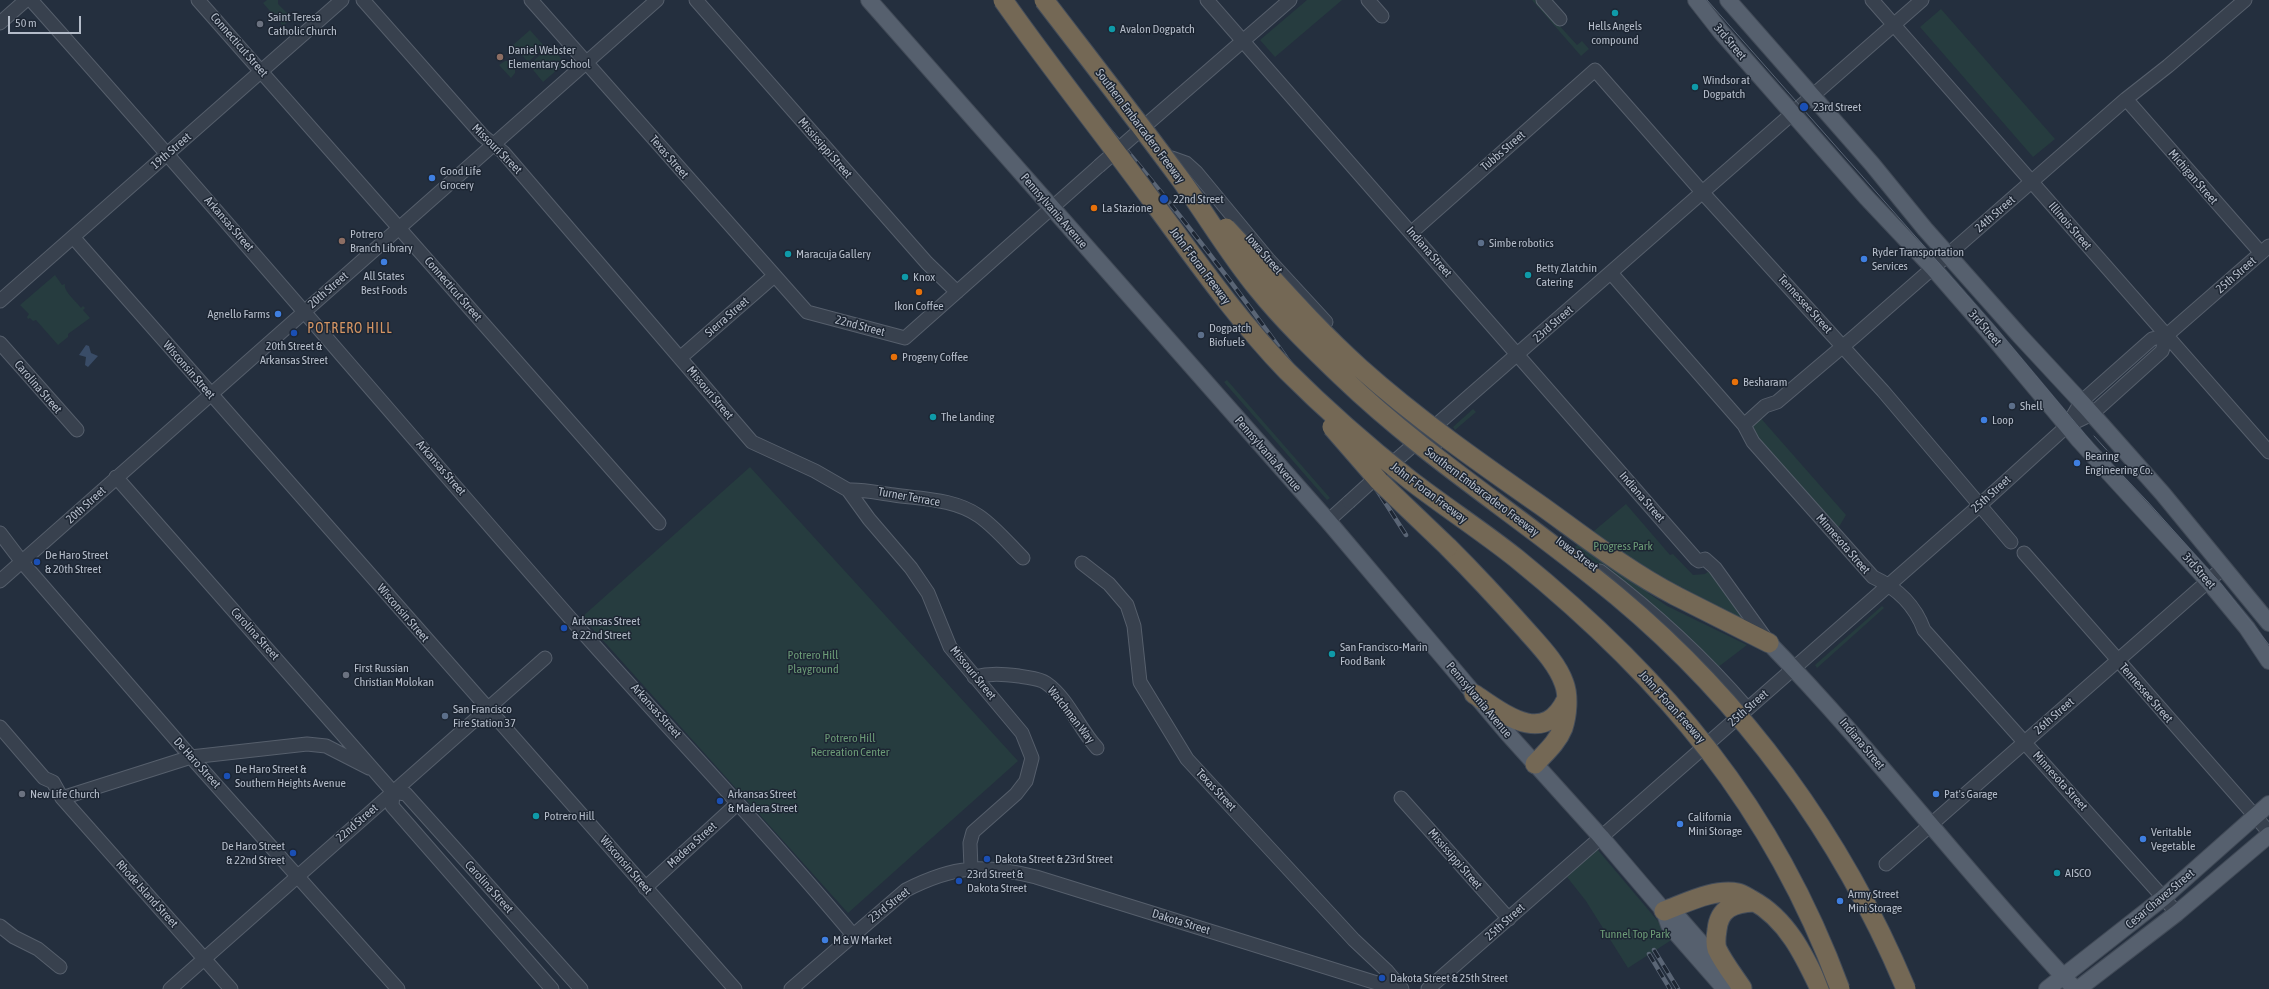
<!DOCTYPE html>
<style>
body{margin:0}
#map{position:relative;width:2269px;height:989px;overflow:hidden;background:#242f3e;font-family:"Asap Condensed",sans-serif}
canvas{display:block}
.scale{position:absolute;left:8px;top:16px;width:73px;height:18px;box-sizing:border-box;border:2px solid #b4bcc9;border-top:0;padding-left:5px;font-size:12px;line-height:14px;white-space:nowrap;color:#b4bcc9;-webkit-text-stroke:3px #1d2633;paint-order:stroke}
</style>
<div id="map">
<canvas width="2269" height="989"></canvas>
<div class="scale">50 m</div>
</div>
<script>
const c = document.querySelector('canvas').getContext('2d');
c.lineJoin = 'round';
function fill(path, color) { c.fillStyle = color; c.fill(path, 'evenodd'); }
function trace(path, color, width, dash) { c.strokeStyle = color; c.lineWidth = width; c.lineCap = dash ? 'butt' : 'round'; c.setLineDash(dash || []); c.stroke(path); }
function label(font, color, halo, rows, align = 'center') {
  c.font = font + ' "Asap Condensed",sans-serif'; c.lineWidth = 3; c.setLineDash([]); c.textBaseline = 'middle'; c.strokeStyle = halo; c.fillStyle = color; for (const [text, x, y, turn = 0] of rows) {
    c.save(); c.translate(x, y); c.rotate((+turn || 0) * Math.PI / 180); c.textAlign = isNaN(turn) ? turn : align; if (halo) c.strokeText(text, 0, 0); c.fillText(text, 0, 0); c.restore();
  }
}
const green = new Path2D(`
 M267,0H278V4L292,18L283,26L263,3Z
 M1307,0H1342L1275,57L1260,40Z
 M1532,0H1536L1577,45L1582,41L1589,49L1581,56Z
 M1941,9L2055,139L2033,157L1920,27Z
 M530,30L545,47L528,62L513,45Z
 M550,46L565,63L543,82L529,65Z
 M505,61H510L515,66V73L511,78L499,65Z
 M55,275L62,285L65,284C63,291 76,301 81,308L83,306L85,308L83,310L90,318L68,334V337L58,345L36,320L33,321L30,318L28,319L27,317L29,314L20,305Z
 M1227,380L1330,498L1327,500L1224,382Z
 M1473,409L1476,412L1455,430L1453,427Z
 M1758,415L1846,515L1837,530L1751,430L1753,420Z
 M750,467L1018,761L848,913L582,617Z
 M1626,504L1670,555L1673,554L1693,575L1705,574L1710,570L1743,616L1741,618H1735L1653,576L1648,593L1667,606L1747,645L1713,671L1637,595L1575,547Z
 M1882,606L1884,608L1817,668L1815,665Z
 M1597,849L1673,939L1628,968L1586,901L1567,877Z`);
const water = new Path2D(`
 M86,345L89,346L91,353L98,356L88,367L85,365L86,357L79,355Z`);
const minor = new Path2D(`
 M31,0C216,207 395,419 578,627C669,730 765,829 853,935
 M198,0L659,523
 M363,0L483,136L503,152L752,442L815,471L848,490L869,519L911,568L928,593L950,647L1022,733L1032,758L1026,781L1016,794L973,832L970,843L971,868
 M531,0L807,312L905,338L1099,166
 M696,0L927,263L957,292
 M1207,0L1696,559L1699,561L1705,559L1715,568L1769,643
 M1368,0L1382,16
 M1543,0L1560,19
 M1872,0L2269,452
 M0,23L26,0
 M2126,99L2261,253
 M1139,131L1290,0
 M1172,158L1186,163L1196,172L1268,259L1326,322
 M1412,232L1595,70L1703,193L1883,391L2011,542
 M73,237L735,989
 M1611,273L1744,425L1753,442L1873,577C1897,588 1915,605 1924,630L2177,913
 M0,301L342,0
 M0,343L77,430
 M680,358L774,276
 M1400,411L1435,445
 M1744,425L1765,406L1777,402L1855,336L2126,99L2168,66L2245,0
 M2067,426L2081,402L2152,339L2167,335L2269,246
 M1386,469L1922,0
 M116,477L393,792L406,794L581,989
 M848,490C864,489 878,493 894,495C922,499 955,499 979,516C995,527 1009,544 1023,558
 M1328,521L1349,502
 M0,533L22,562L191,757L398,989
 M2024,553L2269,832
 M1082,563L1109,584L1127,605L1134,626L1140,682L1187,759L1354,940L1387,971L1402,989
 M1600,571C1654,612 1703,657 1747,708
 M0,581L657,0
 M974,677C990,673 1003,674 1019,676C1028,678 1039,678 1046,683C1068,698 1079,729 1097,748
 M0,727L44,778L53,782L62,798L77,815L231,989
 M393,792L392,806L552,989
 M62,798L191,757L307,744L326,746L369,768
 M1401,798L1509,919
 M1886,864L2223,568
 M645,888L738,803
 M0,926L14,937L38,949L60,967
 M170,989L545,658
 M791,989L906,890C955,865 983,864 1036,877L1380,984L1387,989
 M1428,989L1980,505L2067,426L2092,414L2162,351L2167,335`);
const major = new Path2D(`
 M869,0L1328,521L1509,735L1601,837L1664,911L1678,917L1721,966
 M1696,0L1721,32L1866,197L1933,268L1987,330L2079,440L2208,581L2247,628L2269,661
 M1728,0L1872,164L1925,229L2020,336L2085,406L2163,494L2269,623
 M1769,643C1876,753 1969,877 2075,989
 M1664,911L1669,925L1725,989
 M2047,989L2163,898L2269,804
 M2078,989L2177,913L2269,835`);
const highway = new Path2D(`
 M1448,547C1475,574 1500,601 1525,629C1539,645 1557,663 1564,683C1569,696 1567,716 1563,728C1557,743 1545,753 1535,764
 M1676,596L1769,643
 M1474,694C1503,713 1543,747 1566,700
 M1664,911C1686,903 1715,888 1738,893C1743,894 1748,898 1752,900C1787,919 1804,955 1820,989
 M1742,988C1734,976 1723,962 1717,949C1715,943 1716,936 1717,930C1719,908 1734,903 1754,902`);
const tram = new Path2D(`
 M1707,0L1996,328L2098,450L2147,501L2222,585L2269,645
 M2094,436L2113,457`);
const rail = new Path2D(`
 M1042,53C1178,203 1297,364 1406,535
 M1037,57L1087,112
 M1654,950L1678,989
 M1649,954L1670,989`);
const minorBridge = new Path2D(`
 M1099,166L1139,131
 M1349,502L1381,473`);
const highwayBridge = new Path2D(`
 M1003,0C1052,70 1106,137 1156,206C1198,263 1238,320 1287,371C1326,410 1367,446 1410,480C1445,507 1482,531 1516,558C1665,679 1773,807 1840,989
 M1044,0C1090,60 1136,119 1181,180C1207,216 1230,255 1258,289C1283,320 1312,348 1341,376C1426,458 1526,520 1617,596C1744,702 1842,836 1906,989
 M1226,228C1270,275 1312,325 1360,368C1417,419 1480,463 1543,507C1586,538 1628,571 1676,596
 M1332,427L1379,481L1448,547`);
const markers = [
 [1615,13,4,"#0f9aa8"],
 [260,24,4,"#6b7280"],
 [1112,29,4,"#0f9aa8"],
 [500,57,4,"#8d6e63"],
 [1695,87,4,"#0f9aa8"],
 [1804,107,5,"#1a4fb4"],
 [432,178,4,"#3f7fe0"],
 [1164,199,5,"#1a4fb4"],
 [1094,208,4,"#e8710a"],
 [342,241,4,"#8d6e63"],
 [1481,243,4,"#5c6f8a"],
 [788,254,4,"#0f9aa8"],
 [1864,259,4,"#3f7fe0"],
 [384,262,4,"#3f7fe0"],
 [1528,275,4,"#0f9aa8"],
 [905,277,4,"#0f9aa8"],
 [919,292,4,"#e8710a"],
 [278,314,4,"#3f7fe0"],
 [294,333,4,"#1a4fb4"],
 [1201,335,4,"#5c6f8a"],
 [894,357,4,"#e8710a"],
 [1735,382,4,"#e8710a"],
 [2012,406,4,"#5c6f8a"],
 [933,417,4,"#0f9aa8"],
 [1984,420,4,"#3f7fe0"],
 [2077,463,4,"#3f7fe0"],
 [37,562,4,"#1a4fb4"],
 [564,628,4,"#1a4fb4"],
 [1332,654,4,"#0f9aa8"],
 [346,675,4,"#6b7280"],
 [445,716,4,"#5c6f8a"],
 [227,776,4,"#1a4fb4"],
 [22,794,4,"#6b7280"],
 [1936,794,4,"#3f7fe0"],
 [720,801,4,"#1a4fb4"],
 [536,816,4,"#0f9aa8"],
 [1680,824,4,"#3f7fe0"],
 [2143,839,4,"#3f7fe0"],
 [293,853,4,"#1a4fb4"],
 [987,859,4,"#1a4fb4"],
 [2057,873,4,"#0f9aa8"],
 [959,881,4,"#1a4fb4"],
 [1840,901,4,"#3f7fe0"],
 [825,940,4,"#3f7fe0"],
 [1382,978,4,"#1a4fb4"]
];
const poiNames = [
 ["Saint Teresa",268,17],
 ["Catholic Church",268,31],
 ["Hells Angels",1615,26,"center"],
 ["compound",1615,40,"center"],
 ["Avalon Dogpatch",1120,29],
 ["Daniel Webster",508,50],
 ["Elementary School",508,64],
 ["Windsor at",1703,80],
 ["Dogpatch",1703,94],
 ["23rd Street",1813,107],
 ["Good Life",440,171],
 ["Grocery",440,185],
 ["22nd Street",1173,199],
 ["La Stazione",1102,208],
 ["Potrero",350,234],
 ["Branch Library",350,248],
 ["Simbe robotics",1489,243],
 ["Ryder Transportation",1872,252],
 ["Services",1872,266],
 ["Maracuja Gallery",796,254],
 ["Betty Zlatchin",1536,268],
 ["Catering",1536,282],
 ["All States",384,276,"center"],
 ["Best Foods",384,290,"center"],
 ["Knox",913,277],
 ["Ikon Coffee",919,306,"center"],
 ["Agnello Farms",270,314,"right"],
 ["Dogpatch",1209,328],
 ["Biofuels",1209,342],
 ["20th Street &",294,346,"center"],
 ["Arkansas Street",294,360,"center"],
 ["Progeny Coffee",902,357],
 ["Besharam",1743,382],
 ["Shell",2020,406],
 ["The Landing",941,417],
 ["Loop",1992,420],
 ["Bearing",2085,456],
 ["Engineering Co.",2085,470],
 ["De Haro Street",45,555],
 ["& 20th Street",45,569],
 ["Arkansas Street",572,621],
 ["& 22nd Street",572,635],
 ["San Francisco-Marin",1340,647],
 ["Food Bank",1340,661],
 ["First Russian",354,668],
 ["Christian Molokan",354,682],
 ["San Francisco",453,709],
 ["Fire Station 37",453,723],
 ["De Haro Street &",235,769],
 ["Southern Heights Avenue",235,783],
 ["New Life Church",30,794],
 ["Arkansas Street",728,794],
 ["& Madera Street",728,808],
 ["Pat's Garage",1944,794],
 ["Potrero Hill",544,816],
 ["California",1688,817],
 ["Mini Storage",1688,831],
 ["Veritable",2151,832],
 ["Vegetable",2151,846],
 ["De Haro Street",285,846,"right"],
 ["& 22nd Street",285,860,"right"],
 ["Dakota Street & 23rd Street",995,859],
 ["AISCO",2065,873],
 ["23rd Street &",967,874],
 ["Dakota Street",967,888],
 ["Army Street",1848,894],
 ["Mini Storage",1848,908],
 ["M & W Market",833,940],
 ["Dakota Street & 25th Street",1390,978]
];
const streetNames = [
 ["3rd Street",1730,42,50],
 ["Connecticut Street",239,45,49],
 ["Southern Embarcadero Freeway",1140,126,53],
 ["Mississippi Street",825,148,49],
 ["Missouri Street",497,149,45],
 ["19th Street",171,151,-41],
 ["Tubbs Street",1503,151,-41],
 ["Texas Street",669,157,49],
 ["Michigan Street",2193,177,49],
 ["Pennsylvania Avenue",1054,211,49],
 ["24th Street",1995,214,-41],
 ["Arkansas Street",229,224,49],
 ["Illinois Street",2070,226,49],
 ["Indiana Street",1429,252,49],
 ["Iowa Street",1264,254,49],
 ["John F Foran Freeway",1200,266,53],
 ["25th Street",2236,275,-41],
 ["Connecticut Street",453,289,49],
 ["20th Street",328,290,-41],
 ["Tennessee Street",1805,304,48],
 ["Sierra Street",727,317,-41],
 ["23rd Street",1553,324,-41],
 ["22nd Street",860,326,15],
 ["3rd Street",1985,328,49],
 ["Wisconsin Street",189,370,49],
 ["Carolina Street",38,387,49],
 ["Missouri Street",710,393,50],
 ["Pennsylvania Avenue",1268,454,49],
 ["Arkansas Street",441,468,49],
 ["Southern Embarcadero Freeway",1482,492,37],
 ["John F Foran Freeway",1429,493,37],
 ["25th Street",1991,494,-42],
 ["Turner Terrace",909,497,10],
 ["Indiana Street",1642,497,49],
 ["20th Street",86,505,-42],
 ["Minnesota Street",1843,544,49],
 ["Iowa Street",1577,554,37],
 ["3rd Street",2199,571,49],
 ["Wisconsin Street",403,613,49],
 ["Carolina Street",255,634,48],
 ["Missouri Street",973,673,51],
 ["Tennessee Street",2146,693,49],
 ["Pennsylvania Avenue",1479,700,50],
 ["John F Foran Freeway",1672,707,48],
 ["25th Street",1748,708,-41],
 ["Arkansas Street",656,711,48],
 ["Watchman Way",1071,715,52],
 ["26th Street",2054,716,-41],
 ["Indiana Street",1862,744,50],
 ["De Haro Street",197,763,48],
 ["Minnesota Street",2060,781,48],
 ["Texas Street",1216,790,47],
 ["22nd Street",357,823,-41],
 ["Madera Street",692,845,-42],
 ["Mississippi Street",1455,859,49],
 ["Wisconsin Street",626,865,49],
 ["Carolina Street",489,887,48],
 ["Rhode Island Street",147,894,48],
 ["Cesar Chavez Street",2160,899,-40],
 ["23rd Street",889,905,-38],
 ["Dakota Street",1181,922,17],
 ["25th Street",1505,922,-42]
];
const parkNames = [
 ["Progress Park",1623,546],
 ["Potrero Hill",813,655],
 ["Playground",813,669],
 ["Potrero Hill",850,738],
 ["Recreation Center",850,752],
 ["Tunnel Top Park",1635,934]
];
const quarterNames = [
 ["POTRERO HILL",350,329]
];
fill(green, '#263c3f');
fill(water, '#394c67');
trace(minor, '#565f6c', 15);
trace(major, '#414a57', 18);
trace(highway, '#434c59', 21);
trace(minor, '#38414e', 13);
trace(major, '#56606e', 16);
trace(highway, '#746855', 19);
trace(tram, '#5a6575', 1);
trace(rail, '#5a6575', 4.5);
trace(rail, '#1d2633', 3, [9]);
trace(minorBridge, '#565f6c', 15, []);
trace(highwayBridge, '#434c59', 21, []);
trace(minorBridge, '#38414e', 13);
trace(highwayBridge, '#746855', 19);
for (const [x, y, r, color] of markers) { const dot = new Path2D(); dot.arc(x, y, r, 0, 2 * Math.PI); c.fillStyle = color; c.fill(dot); trace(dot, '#1d2633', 1.5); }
label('12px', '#b4bcc9', '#1d2633', poiNames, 'left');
label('12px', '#b4bcc9', '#1d2633', streetNames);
label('12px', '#6b9a76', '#1d2633', parkNames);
c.letterSpacing = '1px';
label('14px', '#d59563', '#1d2633', quarterNames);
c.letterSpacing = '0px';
</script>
